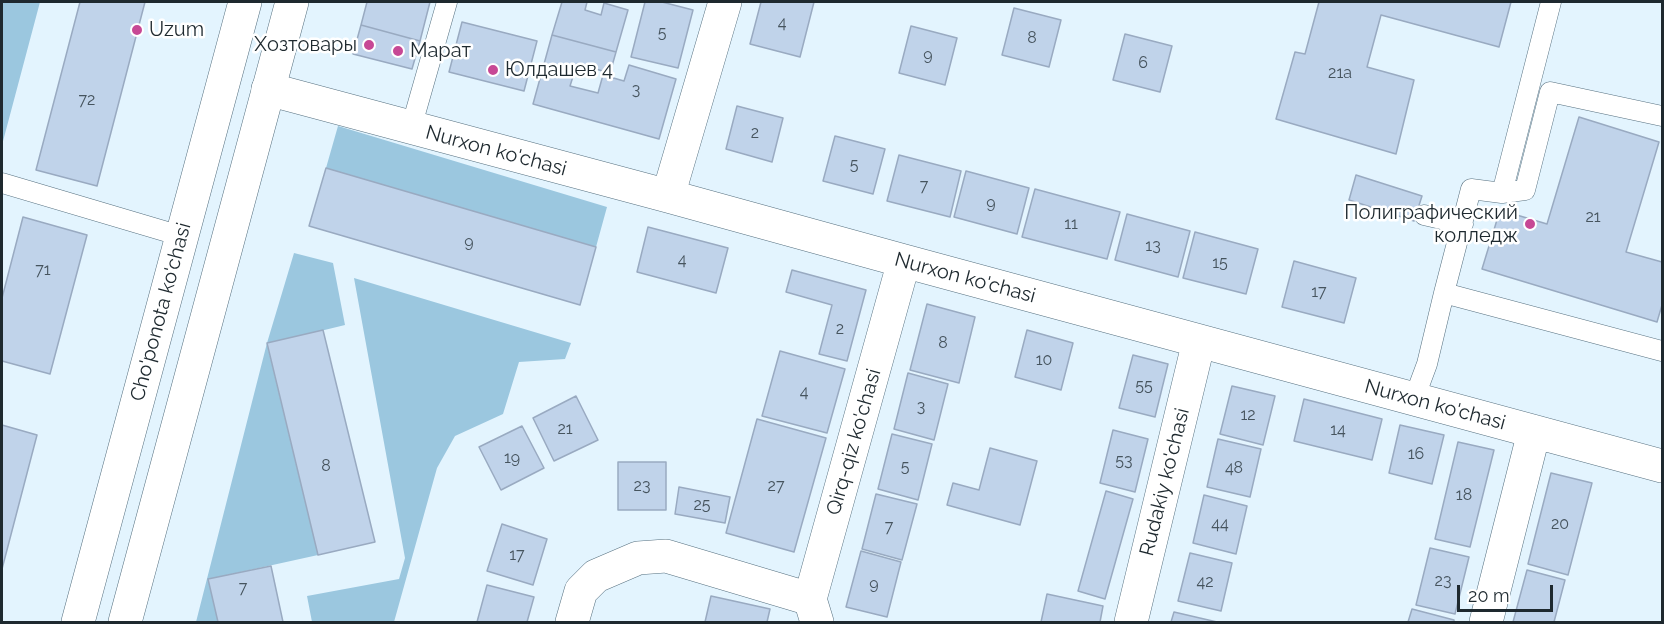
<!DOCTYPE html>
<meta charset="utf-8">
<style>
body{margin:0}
#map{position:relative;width:1664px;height:624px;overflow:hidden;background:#e3f4fe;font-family:Raleway,sans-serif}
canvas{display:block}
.frame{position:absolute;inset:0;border:3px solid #1e292f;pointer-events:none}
.scale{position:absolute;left:1457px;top:585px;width:96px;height:27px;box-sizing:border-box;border:3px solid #1e292f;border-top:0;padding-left:8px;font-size:18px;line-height:21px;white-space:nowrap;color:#1e292f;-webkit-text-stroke:4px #fff;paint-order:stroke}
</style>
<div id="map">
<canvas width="1664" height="624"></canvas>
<div class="frame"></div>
<div class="scale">20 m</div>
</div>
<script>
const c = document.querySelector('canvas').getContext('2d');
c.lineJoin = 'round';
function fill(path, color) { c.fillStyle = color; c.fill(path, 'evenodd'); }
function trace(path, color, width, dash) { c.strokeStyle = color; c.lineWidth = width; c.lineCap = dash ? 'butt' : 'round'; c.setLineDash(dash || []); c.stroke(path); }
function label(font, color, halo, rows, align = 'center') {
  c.font = font + ' Raleway,sans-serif'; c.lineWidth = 5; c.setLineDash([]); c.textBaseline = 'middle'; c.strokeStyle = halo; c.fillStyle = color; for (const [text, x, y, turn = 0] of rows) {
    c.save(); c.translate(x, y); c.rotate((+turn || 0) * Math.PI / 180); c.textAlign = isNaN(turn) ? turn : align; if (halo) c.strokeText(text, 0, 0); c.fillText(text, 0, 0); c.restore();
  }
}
const green = new Path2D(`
 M2,2H40L2,145Z
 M338,126L607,207L596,247L326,168Z
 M294,253L333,263L345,325L267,344L318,555L209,579L218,622H196L267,343Z
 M354,278L571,343L565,359L519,362L503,414L455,436L437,468L394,622H312L307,596L399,579L405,558Z`);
const building = new Path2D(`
 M80,2H145L97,186L36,170Z
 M367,2H430L420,41L361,25Z
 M562,2H587L585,10L601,15L604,3L628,10L616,52L552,35Z
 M645,2H662L693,10L678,68L631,57Z
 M761,2H814L800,57L750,44Z
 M1319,2H1511L1499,47L1381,15L1367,67L1414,80L1396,154L1276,119L1295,52L1305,54Z
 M1014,8L1061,20L1049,67L1002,55Z
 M462,22L537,41L524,91L449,72Z
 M361,25L420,41L412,69L353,54Z
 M911,26L957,38L945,85L899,73Z
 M1125,34L1172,46L1160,92L1113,80Z
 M552,35L616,52L610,73L577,64L570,86L598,93L603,75L624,81L629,65L676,79L659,139L533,104Z
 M737,106L783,118L772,162L726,149Z
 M1579,117L1659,142L1626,252L1662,262V305L1657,322L1482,269L1500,210L1547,224Z
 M835,136L885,149L873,194L823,181Z
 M899,155L961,171L950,217L887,201Z
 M326,168L596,247L580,305L309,226Z
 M966,171L1029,188L1017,234L954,217Z
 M1356,175L1422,196L1414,221L1349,200Z
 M1035,189L1120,212L1107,259L1022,237Z
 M1127,214L1190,231L1178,277L1115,260Z
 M23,217L87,235L50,374L2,361V298Z
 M648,227L728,248L716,293L637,272Z
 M1195,232L1258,249L1246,294L1183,278Z
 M1294,261L1356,278L1344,323L1282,307Z
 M792,270L866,290L847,361L819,354L832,305L786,292Z
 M927,304L975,317L959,383L910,370Z
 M323,330L375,542L318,555L267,343Z
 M1027,330L1073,343L1061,390L1015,377Z
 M780,351L845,369L827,433L762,416Z
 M1133,355L1168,364L1155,417L1119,408Z
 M908,373L948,384L934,440L894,429Z
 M1232,386L1275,396L1263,445L1220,434Z
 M576,396L598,440L554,461L533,418Z
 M1304,399L1382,419L1372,460L1294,441Z
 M757,419L826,438L794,552L726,533Z
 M2,425L37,435L2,569Z
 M1400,425L1444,435L1432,484L1389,473Z
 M522,426L544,468L501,490L479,447Z
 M1113,430L1148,439L1135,492L1100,483Z
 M892,434L932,444L918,500L878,489Z
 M1218,439L1261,449L1250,497L1207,487Z
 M1458,442L1494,450L1470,547L1435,539Z
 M990,448L1037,461L1020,525L947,505L953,483L979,490Z
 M618,462H666V510H618Z
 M1551,473L1592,483L1568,575L1528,564Z
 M679,487L730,497L725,523L675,514Z
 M1106,491L1133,499L1105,599L1078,591Z
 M876,494L917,504L902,560L862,549Z
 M1204,495L1247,506L1236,554L1193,543Z
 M502,524L547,539L533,585L487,571Z
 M1430,548L1469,557L1455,614L1416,605Z
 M861,551L901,562L887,617L846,607Z
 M1190,553L1232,563L1221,611L1178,601Z
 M271,566L283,622H218L208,579Z
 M1527,570L1565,580L1554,622H1513Z
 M487,585L534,597L527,622H477Z
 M1047,594L1103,606L1100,622H1041Z
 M711,596L770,609L767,622H705Z
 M1412,609L1454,620V622H1408Z
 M1174,612L1217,622H1171Z`);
const service = new Path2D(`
 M411,128L447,2
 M2,183L181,236
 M1502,193L1551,2
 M1424,215L1463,224
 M1444,293L1662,351
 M1414,399L1427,364L1444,293L1471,189L1502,193L1525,190L1550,92L1662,116`);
const minor = new Path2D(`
 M268,89L668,196L904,261L1662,466
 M668,196L725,2
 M572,622L581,591L596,576L638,558L666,556L810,599
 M817,622L810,599L904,261
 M1131,622L1199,341
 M1486,622L1534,432`);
const secondary = new Path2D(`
 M78,622L245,2
 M125,622L292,2`);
const markers = [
 [137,30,6,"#c74895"],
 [369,45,6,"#c74895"],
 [398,51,6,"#c74895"],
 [493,70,6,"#c74895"],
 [1530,224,6,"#c74895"]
];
const numberNames = [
 ["4",782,23],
 ["5",662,33],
 ["8",1032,38],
 ["9",928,55],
 ["6",1143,63],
 ["21a",1340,73],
 ["3",636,90],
 ["72",87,100],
 ["2",755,133],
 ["5",854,165],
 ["7",924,186],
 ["9",991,203],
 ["21",1593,217],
 ["11",1071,224],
 ["9",469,242],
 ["13",1153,246],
 ["4",682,260],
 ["15",1220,263],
 ["71",43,270],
 ["17",1319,292],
 ["2",840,329],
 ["8",943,343],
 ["10",1044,360],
 ["55",1144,386],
 ["4",804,392],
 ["3",921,407],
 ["12",1248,415],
 ["21",565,429],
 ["14",1338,430],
 ["16",1416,454],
 ["19",512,458],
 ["53",1124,461],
 ["8",326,466],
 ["5",905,467],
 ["48",1234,468],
 ["23",642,486],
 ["27",776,486],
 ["18",1464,495],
 ["25",702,505],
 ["44",1220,524],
 ["20",1560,524],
 ["7",889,527],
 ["17",517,555],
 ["23",1443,581],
 ["42",1205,582],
 ["9",874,584],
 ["7",243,588]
];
const poiNames = [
 ["Uzum",149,30],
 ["Хозтовары",357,45,"right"],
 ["Марат",410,51],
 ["Юлдашев 4",505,70],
 ["Полиграфический",1518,213,"right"],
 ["колледж",1518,236,"right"]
];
const streetNames = [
 ["Nurxon ko'chasi",496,151,15],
 ["Nurxon ko'chasi",965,278,15],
 ["Cho'ponota ko'chasi",161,312,-75],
 ["Nurxon ko'chasi",1435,405,15],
 ["Qirq-qiz ko'chasi",854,442,-74],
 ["Rudakiy ko'chasi",1165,482,-76]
];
fill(green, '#9bc7df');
fill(building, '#c0d3ea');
trace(building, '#99aac1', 1.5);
trace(service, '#577180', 21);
trace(minor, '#577180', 34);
trace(secondary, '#577180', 34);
trace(service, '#fff', 20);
trace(minor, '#fff', 33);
trace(secondary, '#fff', 33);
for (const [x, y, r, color] of markers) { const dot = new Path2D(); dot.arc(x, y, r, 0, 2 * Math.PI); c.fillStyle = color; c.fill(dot); trace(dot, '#fff', 2); }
label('16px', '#46545e', null, numberNames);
label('20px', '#1e292f', '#fff', poiNames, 'left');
label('20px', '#1e292f', '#fff', streetNames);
</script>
